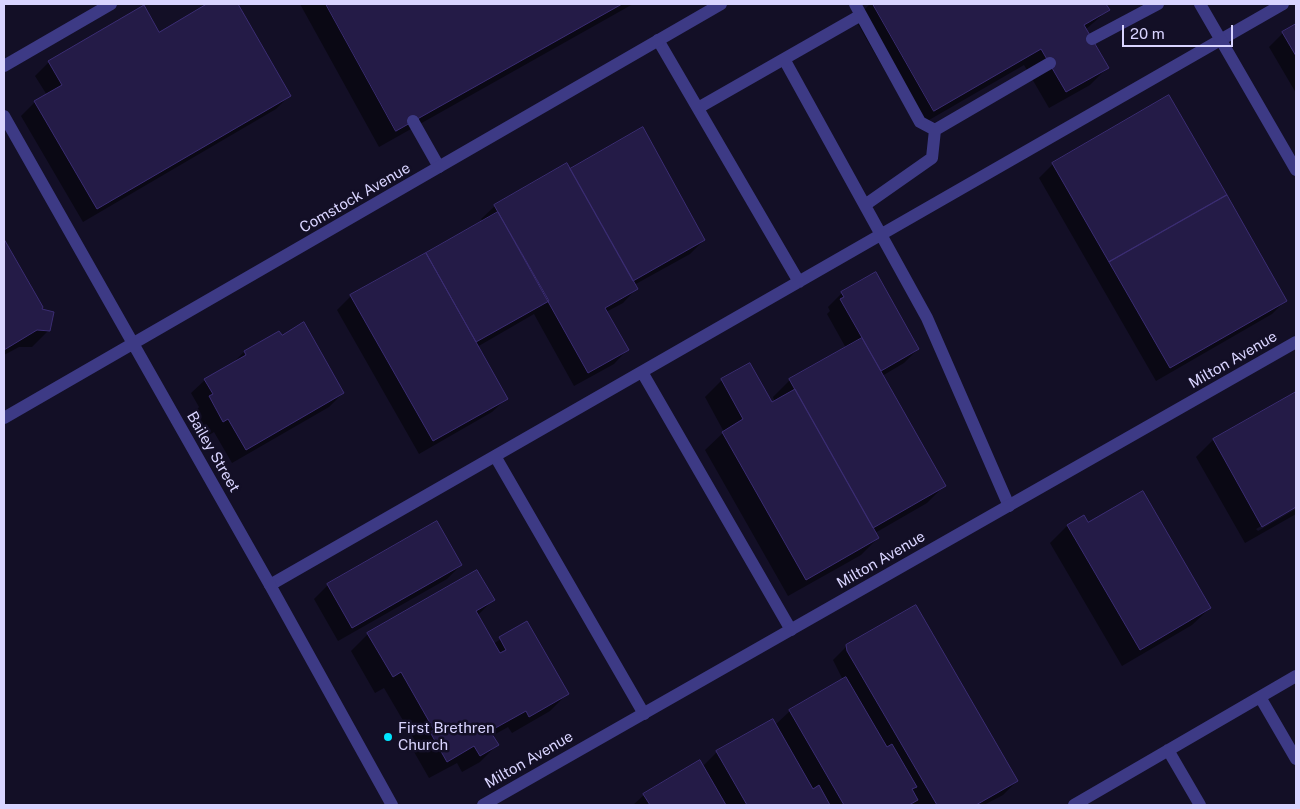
<!DOCTYPE html>
<style>
body{margin:0}
#map{position:relative;width:1300px;height:809px;overflow:hidden;background:#130f26;font-family:"Public Sans",sans-serif}
canvas{display:block}
.frame{position:absolute;inset:0;border:5px solid #d9d4ff;pointer-events:none}
.scale{position:absolute;left:1122px;top:25px;width:111px;height:22px;box-sizing:border-box;border:2px solid #d9d4ff;border-top:0;padding-left:6px;font-size:15px;line-height:18px;white-space:nowrap;color:#d9d4ff;-webkit-text-stroke:4px #130f26;paint-order:stroke}
</style>
<div id="map">
<canvas width="1300" height="809"></canvas>
<div class="frame"></div>
<div class="scale">20 m</div>
</div>
<script>
const c = document.querySelector('canvas').getContext('2d');
c.lineJoin = 'round';
function fill(path, color) { c.fillStyle = color; c.fill(path, 'evenodd'); }
function trace(path, color, width, dash) { c.strokeStyle = color; c.lineWidth = width; c.lineCap = dash ? 'butt' : 'round'; c.setLineDash(dash || []); c.stroke(path); }
function label(font, color, halo, rows, align = 'center') {
  c.font = font + ' "Public Sans",sans-serif'; c.lineWidth = 5; c.setLineDash([]); c.textBaseline = 'middle'; c.strokeStyle = halo; c.fillStyle = color; for (const [text, x, y, turn = 0] of rows) {
    c.save(); c.translate(x, y); c.rotate((+turn || 0) * Math.PI / 180); c.textAlign = isNaN(turn) ? turn : align; if (halo) c.strokeText(text, 0, 0); c.fillText(text, 0, 0); c.restore();
  }
}
const shadow = new Path2D(`
 M210,4H236L289,96L276,109L83,222L21,116L35,102L47,95L35,76L49,62L159,33Z
 M300,4H633L379,147Z
 M870,4H1105L1108,10L1085,30L1107,68L1090,85L1049,108L1024,65L917,127L855,19Z
 M1296,25V93L1269,47L1283,33Z
 M1169,97L1286,300L1272,314L1156,381L1039,178L1053,164Z
 M569,170L704,240L690,254L634,285L636,289L623,303L606,312L627,350L614,364L574,386L534,314L477,347L506,399L492,412L419,454L337,310L351,296L483,222L481,219L495,206Z
 M4,241L41,307L40,310L49,330L32,347H19L4,355Z
 M875,274L918,349L904,363L882,376L944,486L927,503L875,533L878,538L861,555L788,596L705,450L724,432L705,397L722,380L772,403L775,402L773,397L790,380L846,348L827,314L830,311L828,307L842,293Z
 M279,332L343,393L329,407L232,463L214,432L209,435L196,411L199,407L191,393L205,380L233,363L244,352Z
 M1296,393V506L1256,529L1258,531L1296,509V514L1245,543L1196,457L1213,440Z
 M1084,517L1088,523L1210,608L1192,625L1122,666L1050,543L1067,526Z
 M461,565L447,579L338,641L314,599L328,585Z
 M493,600L477,616L493,644L526,623L567,694L550,711L512,733L508,727L492,736L497,745L480,762L462,772L457,763L429,778L413,750L418,746L384,688L375,693L351,651L368,634Z
 M847,646L1017,781L1003,795L984,805H915L913,803L911,805H633L644,795L702,767L717,752L775,725L790,711L843,680L833,660Z`);
const building = new Path2D(`
 M207,4H238L291,96L97,209L34,101L62,85L48,61L144,5L159,32Z
 M326,4H622L396,131Z
 M873,4H1106L1110,10L1084,25L1109,68L1066,92L1041,49L934,111Z
 M1296,24V56L1282,32Z
 M1169,95L1227,195L1109,262L1052,163Z
 M643,127L705,240L633,281L570,169Z
 M567,163L638,289L605,308L629,350L588,373L494,205Z
 M1227,195L1287,301L1170,368L1109,262Z
 M498,212L549,301L476,342L426,253Z
 M4,239L43,307L42,309L54,312L50,331L37,330L4,350Z
 M426,253L508,399L433,441L350,295Z
 M876,272L919,349L881,371L840,299L844,297L841,292Z
 M304,322L344,393L246,450L228,419L223,422L209,396L213,394L204,379L246,355L244,351L279,331L282,335Z
 M862,338L946,486L873,528L789,379Z
 M750,363L772,402L795,389L879,538L806,580L722,432L743,419L721,379Z
 M1296,392V507L1262,527L1213,439Z
 M1143,491L1211,608L1140,650L1067,525L1084,515L1088,522Z
 M437,521L462,565L352,628L327,584Z
 M477,570L495,600L476,611L500,653L506,650L499,637L527,621L569,694L529,717L526,711L490,731L499,745L480,756L474,746L447,762L430,732L434,730L401,672L393,677L367,633Z
 M916,605L1018,781L976,805H937L847,651L846,645Z
 M846,677L887,747L892,744L917,787L912,789L918,800L909,805H844L789,710Z
 M773,719L813,789L819,785L830,805H747L716,751Z
 M700,760L726,805H650L643,794Z`);
const service = new Path2D(`
 M855,4L920,122L935,130
 M1092,39L1158,4
 M658,40L799,282
 M784,59L927,318L1009,506
 M4,66L111,4
 M698,108L861,15
 M413,121L439,167
 M935,130L1050,63
 M865,205L932,158L935,130
 M642,372L791,630
 M495,456L644,714
 M270,585L1283,4
 M1260,697L1296,759
 M1168,750L1200,805
 M1074,805L1296,676`);
const minor = new Path2D(`
 M4,116L270,585L392,805
 M4,418L721,4
 M483,805L1296,342`);
const tertiary = new Path2D(`
 M1200,4L1296,170`);
const markers = [
 [388,737,5,"#00e5ff"]
];
const streetNames = [
 ["Comstock Avenue",355,198,-30],
 ["Milton Avenue",1233,360,-30],
 ["Bailey Street",213,452,60],
 ["Milton Avenue",881,560,-30],
 ["Milton Avenue",529,760,-30]
];
const poiNames = [
 ["First Brethren",398,728],
 ["Church",398,745]
];
fill(shadow, '#0007');
fill(building, '#241b47');
trace(building, '#3b2d73', 1);
trace(service, '#3d3a85', 12);
trace(minor, '#3d3a85', 12);
trace(tertiary, '#3d3a85', 12);
for (const [x, y, r, color] of markers) { const dot = new Path2D(); dot.arc(x, y, r, 0, 2 * Math.PI); c.fillStyle = color; c.fill(dot); trace(dot, '#130f26', 2); }
label('15px', '#d9d4ff', '#130f26', streetNames);
label('15px', '#d9d4ff', '#130f26', poiNames, 'left');
</script>
